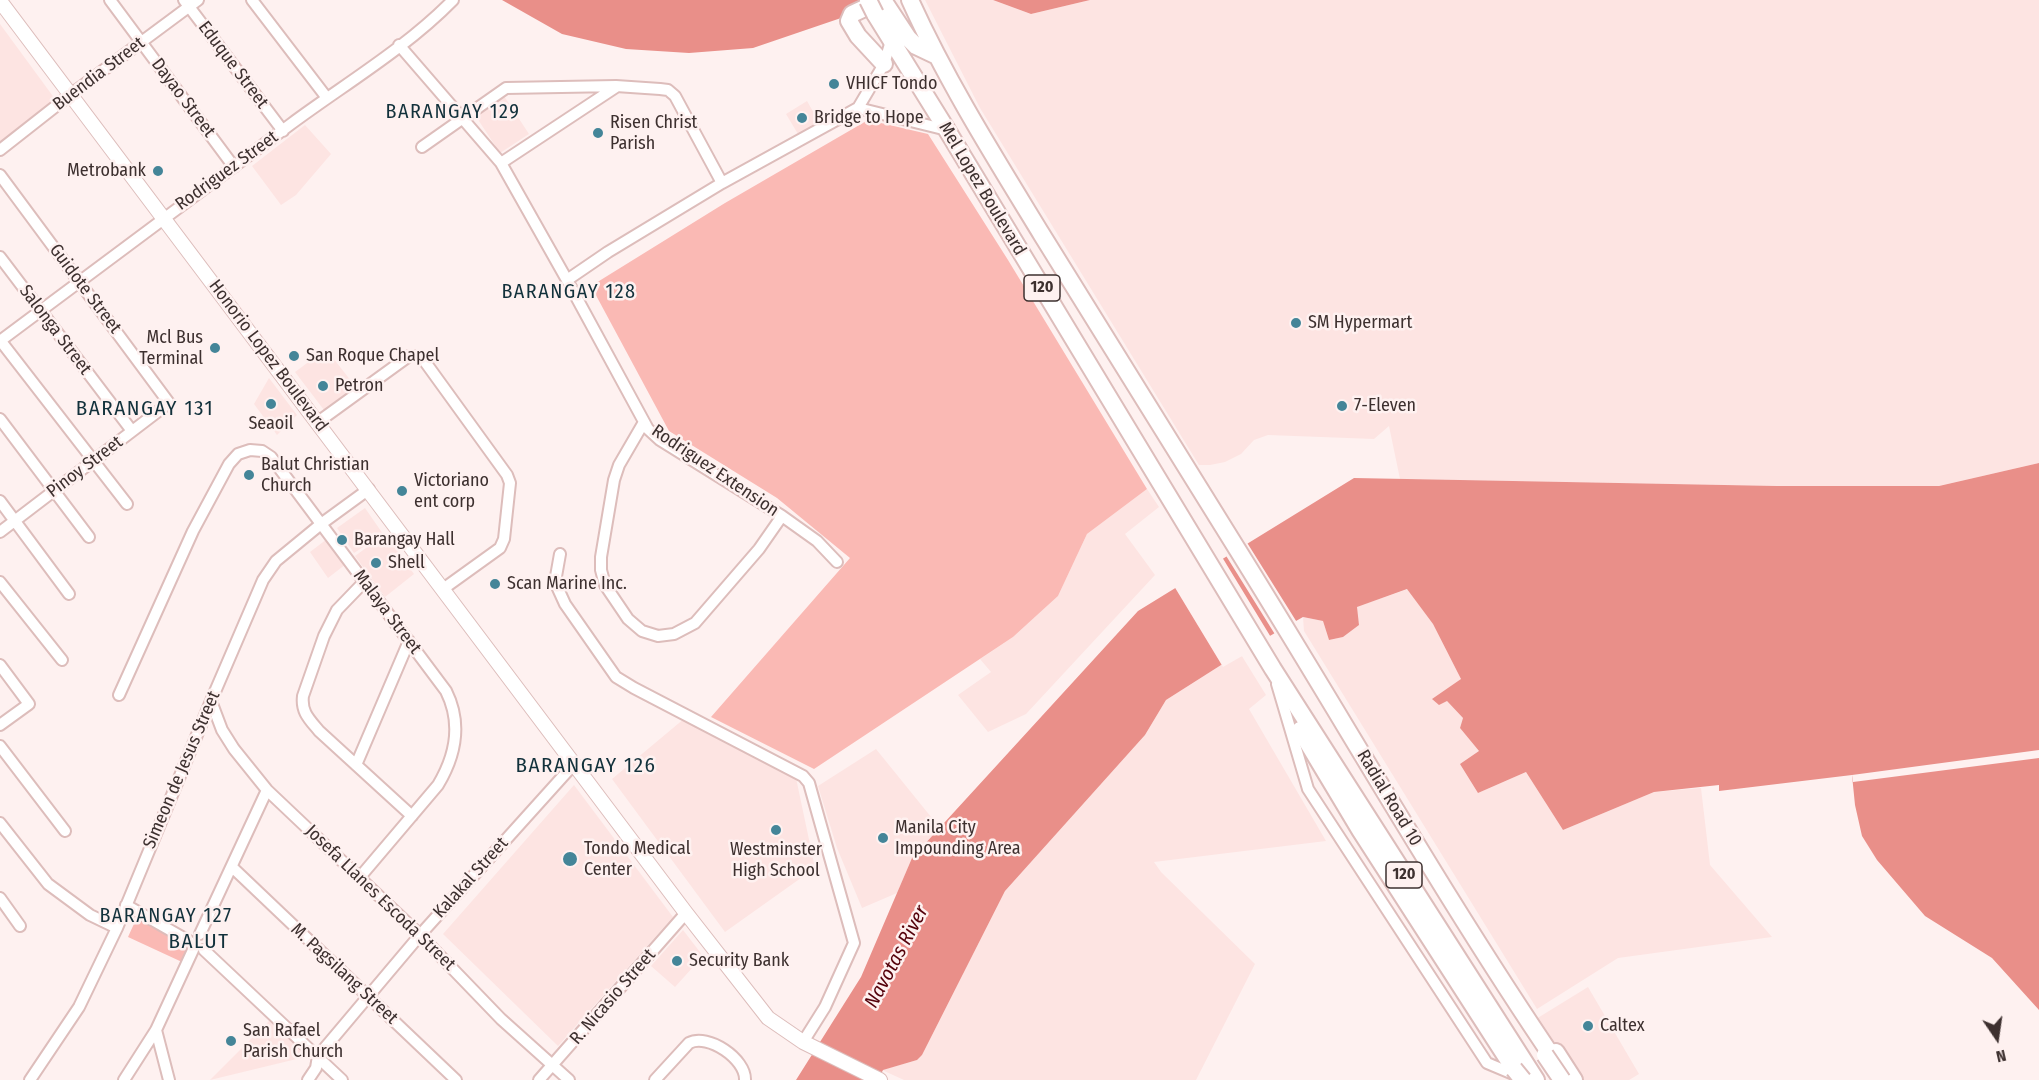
<!DOCTYPE html>
<style>
body{margin:0}
#map{position:relative;width:2039px;height:1080px;overflow:hidden;background:#fef1f0;font-family:"Fira Sans Condensed",sans-serif}
canvas{display:block}
.north{position:absolute;left:1967px;top:1008px;width:60px;height:60px;-webkit-text-stroke:4px #fef1f0;paint-order:stroke;rotate:167deg;font-size:16px;font-weight:700;line-height:24px;text-align:center;color:#3d302f}
.north::after{content:'';display:block;margin:auto;width:21px;height:27px;background:#3d302f;clip-path:polygon(50% 0,100% 100%,50% 72%,0 100%)}
</style>
<div id="map">
<canvas width="2039" height="1080"></canvas>
<div class="north">N</div>
</div>
<script>
const c = document.querySelector('canvas').getContext('2d');
c.lineJoin = 'round';
function fill(path, color) { c.fillStyle = color; c.fill(path, 'evenodd'); }
function trace(path, color, width, dash) { c.strokeStyle = color; c.lineWidth = width; c.lineCap = dash ? 'butt' : 'round'; c.setLineDash(dash || []); c.stroke(path); }
function label(font, color, halo, rows, align = 'center') {
  c.font = font + ' "Fira Sans Condensed",sans-serif'; c.lineWidth = 5; c.setLineDash([]); c.textBaseline = 'middle'; c.strokeStyle = halo; c.fillStyle = color; for (const [text, x, y, turn = 0] of rows) {
    c.save(); c.translate(x, y); c.rotate((+turn || 0) * Math.PI / 180); c.textAlign = isNaN(turn) ? turn : align; if (halo) c.strokeText(text, 0, 0); c.fillText(text, 0, 0); c.restore();
  }
}
const built = new Path2D(`
 M925,0H993L1031,14L1090,0H2039V463L1939,486H1777L1400,479L1389,426L1374,439L1268,435L1254,440L1241,454L1225,462L1210,465H1199L980,108Z
 M0,24L55,99L0,144Z
 M504,96L529,134L500,153L475,115Z
 M807,101L819,122L798,134L786,114Z
 M305,125L331,154L296,195L281,205L252,166Z
 M326,349L355,386L324,410L295,372Z
 M269,378L297,415L277,435L254,404Z
 M1147,489L1159,507L1125,534L1155,575L1026,714L988,732L958,695L991,672L980,659L1013,637L1058,596L1087,534Z
 M365,508L383,534L354,553L337,528Z
 M385,534L414,574L385,597L355,556Z
 M327,539L346,564L328,578L310,552Z
 M1408,589L1433,624L1461,679L1447,701L1463,718L1460,728L1479,751L1478,793L1526,772L1563,830L1654,792L1701,788L1710,865L1772,937L1618,958L1537,1009L1304,631L1303,617L1323,621L1329,640L1343,637L1359,625L1356,607Z
 M1240,653L1266,695L1249,709L1326,841L1154,862L1161,872L1255,964L1196,1080H904L882,1070L917,1060L922,1055L1005,891L1145,735L1166,700Z
 M685,718L796,778L815,868L725,932L612,779Z
 M876,749L940,828L912,858L897,893L862,908L837,848L818,786Z
 M574,785L673,917L558,1046L443,934Z
 M683,930L703,956L675,987L651,966Z
 M1588,987L1639,1074L1629,1080H1574L1536,1019Z
 M270,1020L309,1056L210,1080Z`);
const green = new Path2D(`
 M868,120L928,134L1008,260L1147,489L1087,534L1058,596L1013,637L814,769L711,717L850,558L777,498L669,431L591,286L725,203Z
 M138,915L186,941L188,953L182,962L128,937Z`);
const water = new Path2D(`
 M502,0H878L841,18L753,48L689,53L626,49L562,34Z
 M993,0H1090L1031,14Z
 M2039,463V1010L1992,958L1925,916L1877,860L1862,836L1855,805L1852,775L1719,791V785L1654,792L1563,830L1526,772L1478,793L1460,764L1479,751L1460,728L1463,718L1447,701L1439,705L1432,699L1461,679L1433,624L1407,589L1357,607L1359,625L1343,637L1329,640L1323,621L1303,617L1240,653L1166,700L1145,735L1005,891L922,1055L917,1060L883,1070L878,1080H796L861,977L912,858L1138,611L1354,478L1777,486H1939Z`);
const pier = new Path2D(`
 M1246,541L1298,624L1276,636L1225,554Z
 M1222,557L1272,639L1223,667L1174,586Z
 M2039,750V758L1853,782L1852,775Z`);
const minor = new Path2D(`
 M110,0L234,167
 M184,0L283,131
 M252,0L327,98
 M399,45L501,163L567,280L648,429L660,440L782,516L817,541L837,562
 M858,108L947,130
 M422,147L506,88L616,86L660,89L668,90L675,96L722,183
 M0,150L70,95L198,0
 M501,163L616,87
 M0,175L169,403L0,532
 M0,257L132,431
 M567,280L608,252L722,183L858,108L884,64L891,41
 M0,340L127,504
 M0,341C97,268 194,196 291,124C345,84 406,48 453,0
 M0,419L89,537
 M318,422L409,356H417L423,359L507,475L510,483L504,539L500,548L443,589
 M644,422L619,465L614,480L601,557V570L605,585L628,619L642,631L658,636L674,634L695,623L759,549L782,516
 M0,501L69,594
 M560,554L555,582L565,604L616,677L634,688L803,776L809,783L854,943L825,1007L803,1042
 M0,582L62,660
 M364,582L337,610L324,636L303,696C301,712 309,719 319,731L412,816
 M0,665L29,704L0,725
 M1277,684L1308,789L1487,1063L1518,1076
 M119,695L193,531L229,464L238,454L250,450L262,451L271,457L446,691C462,723 456,755 438,785L360,877
 M211,701L222,730L234,749L267,790L420,935L501,1019L569,1080
 M0,746L65,831
 M356,765L409,641
 M0,823L48,884L90,915L117,928
 M232,867L456,1080
 M0,898L20,926
 M126,905L189,941
 M200,934L267,790
 M204,950L342,1080
 M156,1030L169,1080
 M30,1080L79,1007L117,928L211,701L263,580L276,561L321,524L369,489
 M124,1080L156,1030L193,950
 M308,1080L316,1068L318,1056L420,935L574,764
 M539,1080L686,913
 M655,1080L689,1043C708,1033 746,1059 745,1080`);
const major = new Path2D(`
 M0,1L686,913L768,1018L803,1042L880,1080`);
const highway = new Path2D(`
 M882,0L852,14L849,21L858,36L884,64
 M883,0L908,38L916,46L937,56
 M910,0C947,82 995,158 1042,235C1105,338 1169,441 1234,544C1342,717 1443,896 1558,1065
 M875,14L947,130L1273,669L1536,1080
 M1300,730L1360,830L1514,1069
 M1556,1052L1574,1080`);
const highwayBridge = new Path2D(`
 M868,0L875,14
 M1545,1055L1562,1080
 M1514,1069L1523,1080`);
const markers = [
 [834,84,6,"#448598"],
 [802,118,6,"#448598"],
 [598,133,6,"#448598"],
 [158,171,6,"#448598"],
 [1296,323,6,"#448598"],
 [215,348,6,"#448598"],
 [294,356,6,"#448598"],
 [323,386,6,"#448598"],
 [271,404,6,"#448598"],
 [1342,406,6,"#448598"],
 [249,475,6,"#448598"],
 [402,491,6,"#448598"],
 [342,540,6,"#448598"],
 [376,563,6,"#448598"],
 [495,584,6,"#448598"],
 [776,830,6,"#448598"],
 [883,838,6,"#448598"],
 [570,859,8,"#448598"],
 [677,961,6,"#448598"],
 [1588,1026,6,"#448598"],
 [231,1041,6,"#448598"]
];
const shields = [
 [1042,288,36],
 [1404,875,36]
];
const shieldNames = [
 ["120",1042,288],
 ["120",1404,875]
];
const streetNames = [
 ["Eduque Street",233,65,53],
 ["Buendia Street",99,74,-37],
 ["Dayao Street",183,98,53],
 ["Rodriguez Street",227,171,-36],
 ["Mel Lopez Boulevard",982,189,59],
 ["Guidote Street",85,289,53],
 ["Salonga Street",55,330,53],
 ["Honorio Lopez Boulevard",268,356,53],
 ["Pinoy Street",85,467,-37],
 ["Rodriguez Extension",715,471,34],
 ["Malaya Street",387,612,53],
 ["Simeon de Jesus Street",182,770,-67],
 ["Radial Road 10",1389,798,59],
 ["Kalakal Street",471,878,-48],
 ["Josefa Llanes Escoda Street",380,898,44],
 ["M. Pagsilang Street",344,974,43],
 ["R. Nicasio Street",613,997,-49]
];
const poiNames = [
 ["VHICF Tondo",846,84],
 ["Bridge to Hope",814,118],
 ["Risen Christ",610,123],
 ["Parish",610,144],
 ["Metrobank",146,171,"right"],
 ["SM Hypermart",1308,323],
 ["Mcl Bus",203,338,"right"],
 ["Terminal",203,359,"right"],
 ["San Roque Chapel",306,356],
 ["Petron",335,386],
 ["7-Eleven",1354,406],
 ["Seaoil",271,424,"center"],
 ["Balut Christian",261,465],
 ["Church",261,486],
 ["Victoriano",414,481],
 ["ent corp",414,502],
 ["Barangay Hall",354,540],
 ["Shell",388,563],
 ["Scan Marine Inc.",507,584],
 ["Manila City",895,828],
 ["Impounding Area",895,849],
 ["Tondo Medical",584,849],
 ["Center",584,870],
 ["Westminster",776,850,"center"],
 ["High School",776,871,"center"],
 ["Security Bank",689,961],
 ["Caltex",1600,1026],
 ["San Rafael",243,1031],
 ["Parish Church",243,1052]
];
const neighbourhoodNames = [
 ["BARANGAY 129",453,112],
 ["BARANGAY 128",569,292],
 ["BARANGAY 127",166,916]
];
const waterNames = [
 ["Navotas River",897,957,-62]
];
const quarterNames = [
 ["BARANGAY 131",145,409],
 ["BARANGAY 126",586,766],
 ["BALUT",199,942]
];
fill(built, '#fde4e2');
fill(green, '#fab9b4');
fill(water, '#e98f89');
fill(pier, '#fef1f0');
trace(minor, '#ddbdbb', 14);
trace(major, '#ddbdbb', 16);
trace(highway, '#ddbdbb', 20);
trace(minor, '#fff', 10);
trace(major, '#fff', 14);
trace(highway, '#fff', 16);
trace(highwayBridge, '#ddbdbb', 20, []);
trace(highwayBridge, '#fff', 16);
for (const [x, y, r, color] of markers) { const dot = new Path2D(); dot.arc(x, y, r, 0, 2 * Math.PI); c.fillStyle = color; c.fill(dot); trace(dot, '#fef1f0', 2); }
for (const [x, y, w] of shields) { const box = new Path2D(); box.roundRect(x - w / 2, y - 13, w, 26, 4.5); c.fillStyle = '#fef1f0'; c.fill(box); trace(box, '#3d302f', 1.5); }
label('bold 16px', '#3d302f', null, shieldNames);
label('18px', '#3d302f', '#fef1f0', streetNames);
label('18px', '#3d302f', '#fef1f0', poiNames, 'left');
c.letterSpacing = '1.5px';
label('20px', '#12313b', '#fef1f0', neighbourhoodNames);
c.letterSpacing = '0px';
label('italic 20px', '#55020b', '#fef1f0', waterNames);
c.letterSpacing = '1.5px';
label('21px', '#12313b', '#fef1f0', quarterNames);
c.letterSpacing = '0px';
</script>
